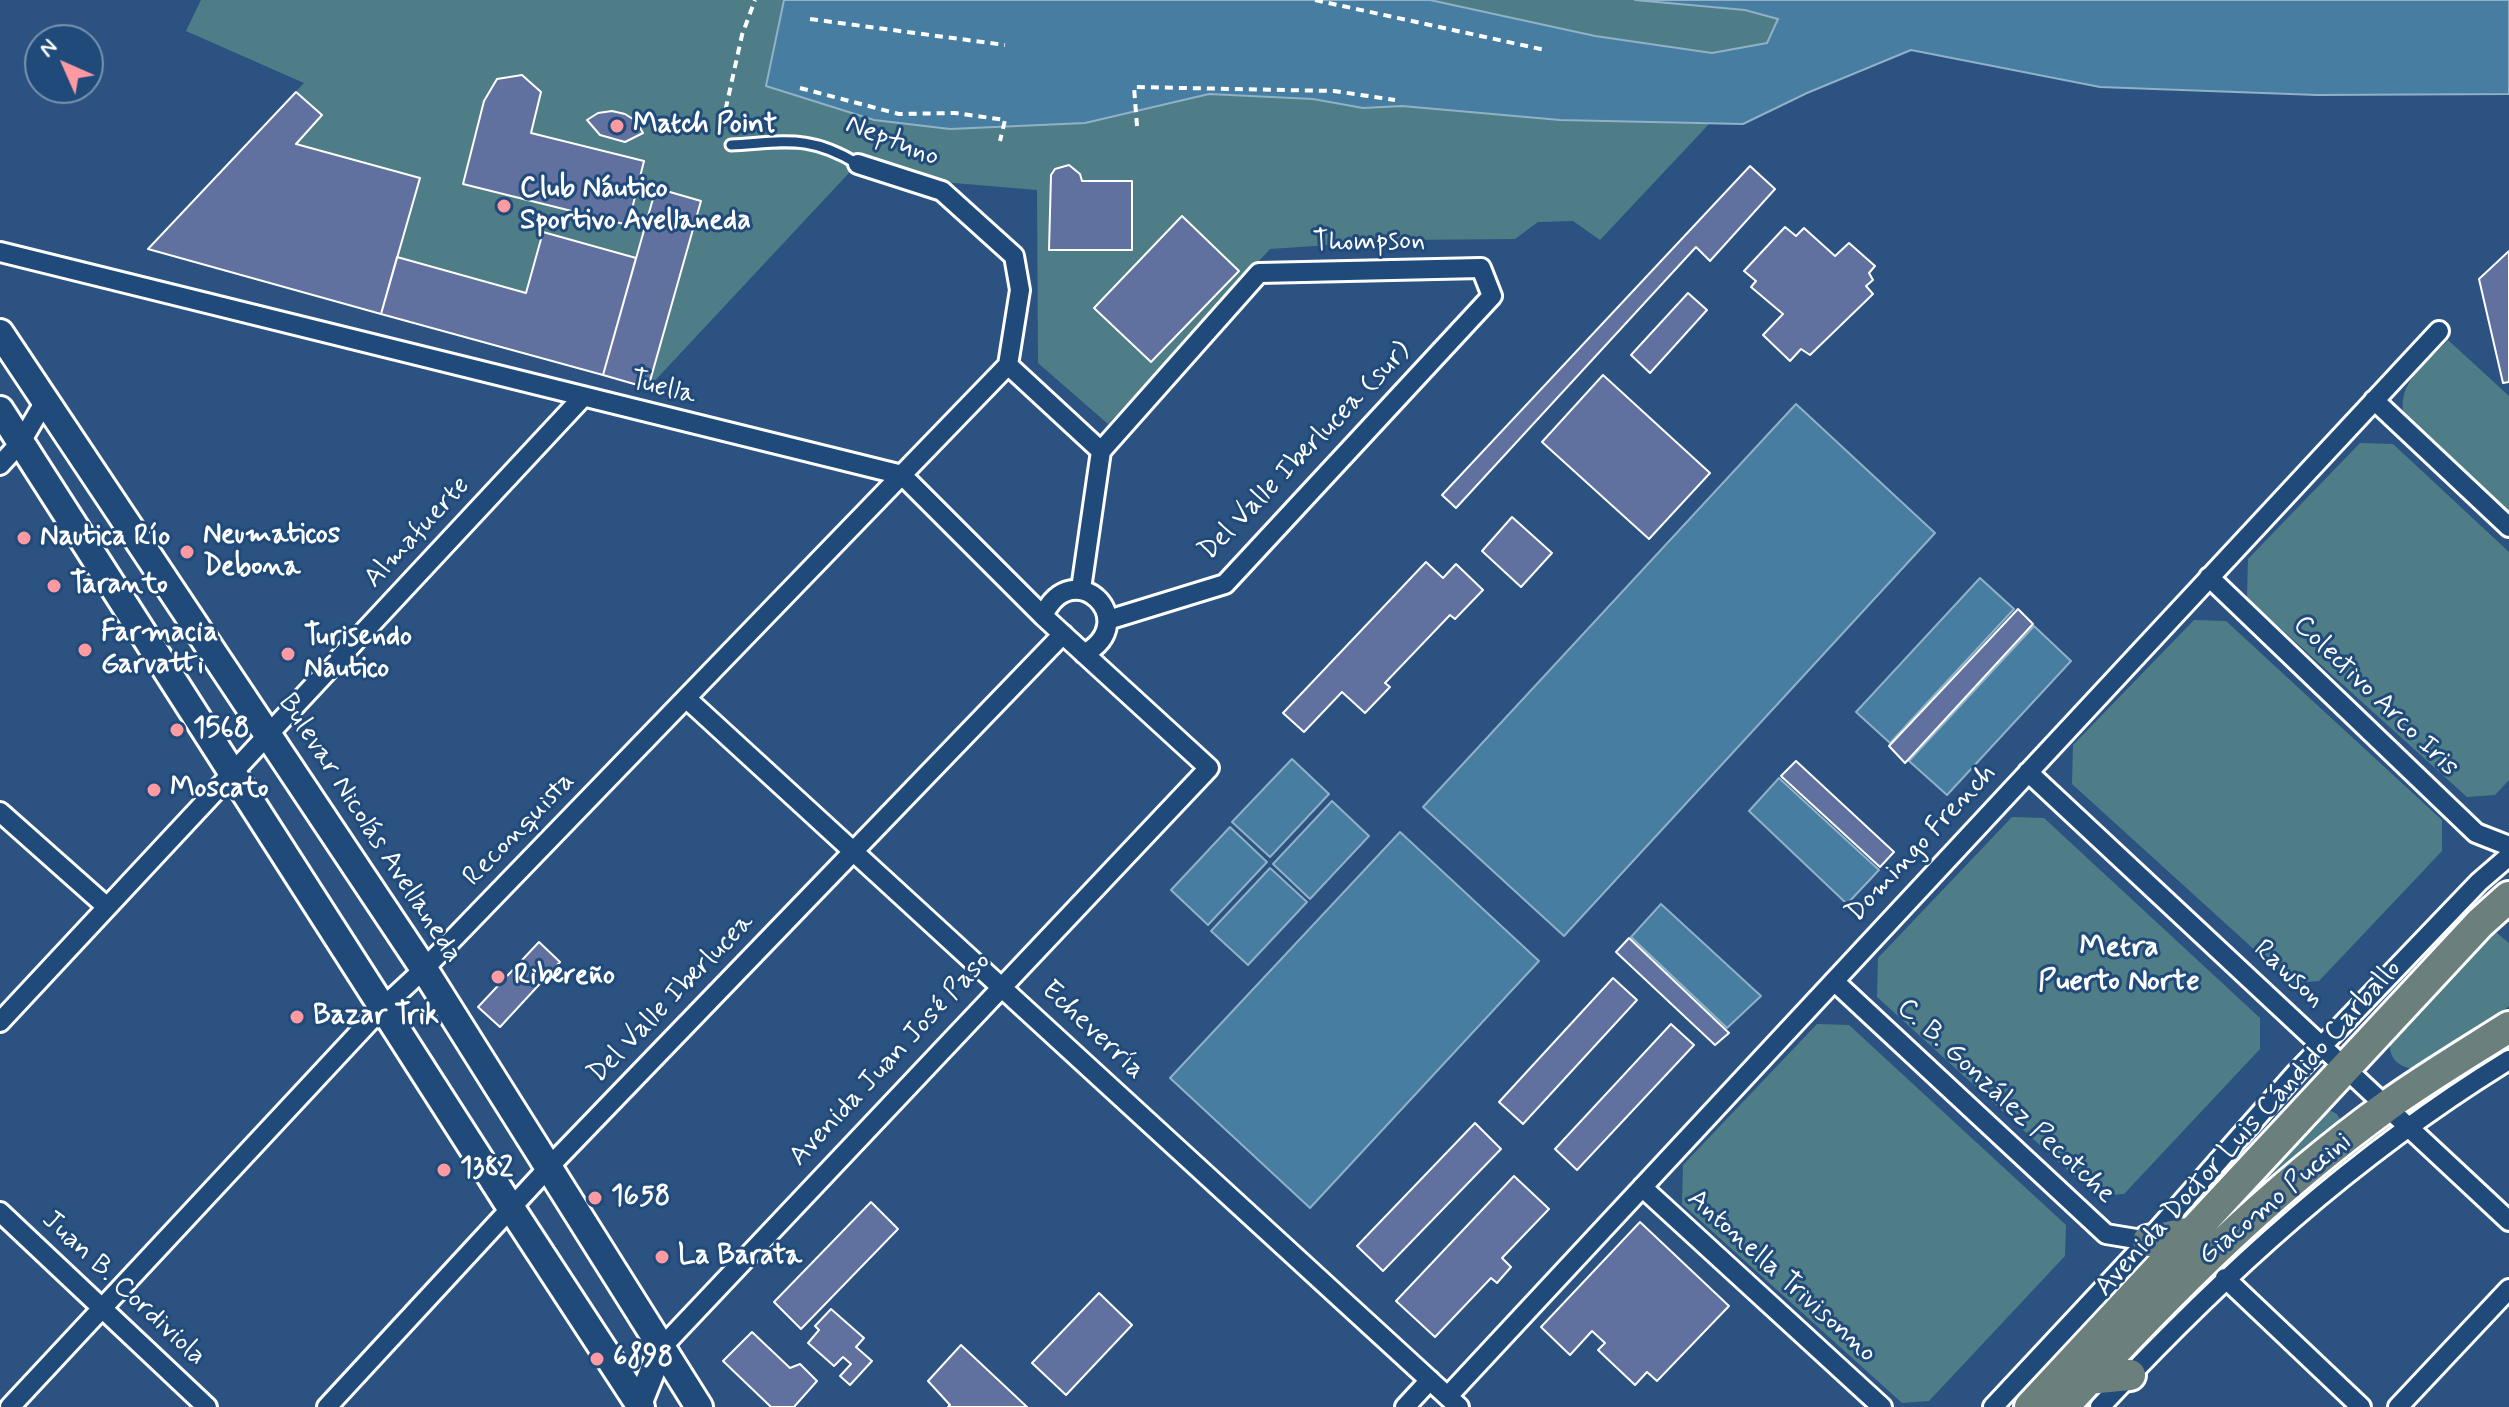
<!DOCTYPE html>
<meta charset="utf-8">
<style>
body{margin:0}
#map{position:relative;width:2509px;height:1407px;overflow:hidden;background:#2c5281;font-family:Mynerve,sans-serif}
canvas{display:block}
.north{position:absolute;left:24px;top:24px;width:80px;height:80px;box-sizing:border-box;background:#1f4a7a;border:2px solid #7992af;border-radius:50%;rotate:315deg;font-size:22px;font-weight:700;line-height:32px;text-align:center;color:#fff}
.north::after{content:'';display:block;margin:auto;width:28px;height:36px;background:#ff9aa2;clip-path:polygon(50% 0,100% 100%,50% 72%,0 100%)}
</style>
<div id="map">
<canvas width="2509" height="1407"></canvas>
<div class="north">N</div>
</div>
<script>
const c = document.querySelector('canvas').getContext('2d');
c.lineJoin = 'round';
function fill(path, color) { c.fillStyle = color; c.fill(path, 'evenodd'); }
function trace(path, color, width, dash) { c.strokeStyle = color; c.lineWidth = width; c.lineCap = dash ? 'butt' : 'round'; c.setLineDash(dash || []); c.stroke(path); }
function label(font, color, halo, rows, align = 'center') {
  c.font = font + ' Mynerve,sans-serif'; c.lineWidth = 6; c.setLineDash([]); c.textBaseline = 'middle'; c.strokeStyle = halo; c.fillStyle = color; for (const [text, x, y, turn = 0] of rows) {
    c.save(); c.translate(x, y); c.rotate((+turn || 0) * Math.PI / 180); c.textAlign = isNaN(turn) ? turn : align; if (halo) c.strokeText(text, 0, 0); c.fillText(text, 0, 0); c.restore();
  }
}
const green = new Path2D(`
 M201,0H784L766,86L1085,123L1209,94L1313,99L1363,108L1402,106L1660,123L1709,124L1600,240L1573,221L1538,222L1515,239L1401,240L1270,249L1108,424L1038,363L1037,190L942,182L862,159L648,388L148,249L304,83L186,31Z
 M1430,0H1635L1745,10L1779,18L1767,43L1712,53L1595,36Z
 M2448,340L2509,396V514L2404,416C2396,382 2427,363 2448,340Z
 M2360,443L2393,444L2509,552V780L2495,795L2467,797L2247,598L2248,559Z
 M2194,620L2226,621L2442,820V851L2319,981L2291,983L2072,784L2073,745Z
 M2012,817L2044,818L2260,1018V1049L2124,1194L2096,1196L1877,997L1878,958Z
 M2492,929L2509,943V1006L2420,1070C2397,1068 2385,1057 2392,1034Z
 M1817,1024L1849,1025L2066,1225L2065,1256L1929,1401L1902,1403L1682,1204L1683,1165Z
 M2329,1110L2337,1114L2341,1121L2339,1130L2052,1407L2321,1112Z`);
const water = new Path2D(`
 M784,0H1430L1595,36L1712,53L1767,43L1778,19L1745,10L1635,0H2509V94L2317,95L2100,87L1911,50L1807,93L1743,124L1560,120L1402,106L1363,108L1313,99L1209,94L1085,123L950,129L874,120L766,86Z
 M1796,404L1935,533L1564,936L1423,807Z
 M1980,578L2014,609L1890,743L1856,712Z
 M2034,626L2071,661L1947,795L1909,761Z
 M1292,759L1329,794L1270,857L1232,822Z
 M1779,778L1879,870L1847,904L1749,811Z
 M1332,801L1369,836L1310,899L1273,864Z
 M1230,827L1267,862L1208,925L1171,890Z
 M1400,832L1539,961L1310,1208L1170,1078Z
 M1270,868L1307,902L1248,965L1211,931Z
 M1661,904L1761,996L1727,1028L1631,937Z`);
const building = new Path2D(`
 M522,75L541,92L531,133L644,161L628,225L463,184L484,101L497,79Z
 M296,92L322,115L296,144L420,178L381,314L148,249Z
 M612,111L625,114L636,121L643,133L625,142L600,135L587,120L598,113Z
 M1069,165L1080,174L1082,181H1132V250H1049L1051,175L1055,169Z
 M1750,166L1775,189L1710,261L1696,247L1456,508L1442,495Z
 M656,188L701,201L648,388L603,375Z
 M1182,216L1239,271L1151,362L1094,308Z
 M1785,227L1796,236L1804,228L1835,256L1849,243L1875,266L1869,273L1873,280L1866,286L1873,294L1810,355L1801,349L1790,361L1763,335L1783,314L1751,287L1756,281L1744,271Z
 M543,232L636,258L603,375L381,314L397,257L526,293Z
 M2509,251V382L2503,383L2479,279Z
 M1688,293L1707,310L1650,373L1631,355Z
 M1603,375L1710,473L1649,539L1542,442Z
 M1512,517L1552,553L1521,587L1482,551Z
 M1426,562L1443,578L1456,564L1483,590L1455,619L1450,615L1385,683L1390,687L1365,713L1342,692L1304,732L1283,713Z
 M2018,609L2033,624L1905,763L1889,746Z
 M1796,761L1894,852L1880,867L1781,776Z
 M1629,938L1729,1033L1715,1045L1616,952Z
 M539,942L560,962L500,1027L478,1007Z
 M1613,978L1637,1000L1523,1124L1499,1102Z
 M1671,1024L1694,1045L1577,1170L1555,1149Z
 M1475,1123L1501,1149L1383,1271L1357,1246Z
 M1514,1176L1549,1209L1502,1258L1511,1267L1497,1283L1491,1278L1435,1337L1396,1301Z
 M871,1202L898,1229L801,1329L774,1302Z
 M1640,1222L1729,1306L1657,1381L1647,1372L1635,1385L1598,1350L1605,1343L1592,1331L1570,1355L1541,1327Z
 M1099,1293L1132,1325L1066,1395L1032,1363Z
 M831,1309L864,1338L856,1347L872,1361L850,1385L840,1376L851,1364L843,1357L834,1366L808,1343L819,1330L815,1326Z
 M752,1332L790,1368L800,1364L817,1381L794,1407H771L723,1361Z
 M961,1345L1027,1407H948L950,1405L928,1381Z`);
const path = new Path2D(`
 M1315,0L1545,50
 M810,19L1005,45
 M800,88L899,114L955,113L1005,120L1000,141
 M1137,126L1134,87L1334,91L1395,100
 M735,130L737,119L725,112L742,35L755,0`);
const service = new Path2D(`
 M731,145C785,142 809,134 858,164`);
const minor = new Path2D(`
 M858,164L942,191L1014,256L1020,290L1008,365
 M0,252L902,475L1043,616L1209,768L662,1347
 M1008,365L1101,451
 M2374,400L2509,527
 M0,465L21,442L45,401
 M2209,577L2476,833L2509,846
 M1081,589L1101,451L1259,273L1481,268L1492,296L1225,584L1108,620
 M1043,616C1073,552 1144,621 1084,654
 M686,698L1459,1407
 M2028,772L2509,1221
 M0,812L107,907
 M1834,981L2106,1234L2148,1241
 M0,1022L582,398
 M1642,1187L1882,1407
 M0,1212L207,1407
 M2225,1278L2361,1407
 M1448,1396L2439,331
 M10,1407L382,1008L424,969L1008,365
 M327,1407L548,1168L1063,634
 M1405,1407L1430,1380
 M1993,1407L2148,1241L2296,1073L2479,882L2509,856
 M2100,1407C2225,1273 2353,1156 2509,1060
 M2398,1407L2509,1289`);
const tertiary = new Path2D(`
 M638,1407L662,1347`);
const secondary = new Path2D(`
 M0,333L424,969L699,1407
 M0,410L511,1208L641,1407`);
const primary = new Path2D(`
 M2148,1241L2192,1232
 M2088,1379L2130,1375
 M2030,1407L2480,923L2509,897
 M2063,1407C2163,1298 2267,1193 2387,1106C2426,1078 2468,1053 2509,1027`);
const markers = [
 [617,126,8,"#ff9aa2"],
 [504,206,8,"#ff9aa2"],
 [24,538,8,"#ff9aa2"],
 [187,552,8,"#ff9aa2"],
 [54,586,8,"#ff9aa2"],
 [85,650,8,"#ff9aa2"],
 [288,654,8,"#ff9aa2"],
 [177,730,8,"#ff9aa2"],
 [154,790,8,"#ff9aa2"],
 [498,977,8,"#ff9aa2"],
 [297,1017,8,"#ff9aa2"],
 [444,1170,8,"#ff9aa2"],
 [595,1198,8,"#ff9aa2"],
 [662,1257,8,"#ff9aa2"],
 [597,1359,8,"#ff9aa2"]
];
const poiNames = [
 ["Match Point",633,126],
 ["Club Náutico",520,190],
 ["Sportivo Avellaneda",520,222],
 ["Neumaticos",203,536],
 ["Debona",203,568],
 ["Nautica Río",40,538],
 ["Taranto",70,586],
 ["Farmacia",101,634],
 ["Garvatti",101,666],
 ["Turisendo",304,638],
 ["Náutico",304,670],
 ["1568",193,730],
 ["Moscato",170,790],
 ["Ribereño",514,977],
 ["Bazar Trik",313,1017],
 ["1382",460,1170],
 ["1658",611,1198],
 ["La Barata",678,1257],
 ["6898",613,1359]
];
const streetNames = [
 ["Neptuno",892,142,21],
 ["Thompson",1369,243,-1],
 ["Tuella",663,389,14],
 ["Del Valle Iberlucea (sur)",1306,452,-46],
 ["Almafuerte",418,533,-47],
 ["Colectivo Arco Iris",2375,697,44],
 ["Bulevar Nicolás Avellaneda",369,829,57],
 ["Reconquista",520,830,-46],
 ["Domingo French",1922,844,-47],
 ["Rawson",2288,975,43],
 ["Del Valle Iberlucea",672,999,-46],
 ["Echeverría",1092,1031,43],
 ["Avenida Juan José Paso",891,1060,-47],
 ["C. B. González Pecotche",2005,1102,43],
 ["Avenida Doctor Luis Cándido Carballo",2249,1129,-48],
 ["Giacomo Puccini",2276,1200,-40],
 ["Antonella Trivisonno",1781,1277,42],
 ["Juan B. Cordiviola",123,1289,43]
];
const neighbourhoodNames = [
 ["Metra",2119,949],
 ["Puerto Norte",2119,983]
];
fill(green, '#4f7d87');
fill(water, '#467da1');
trace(water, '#90b1c7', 2);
fill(building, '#60719f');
trace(building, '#fff', 2);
trace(service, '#fff', 15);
trace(minor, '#fff', 24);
trace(tertiary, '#fff', 30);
trace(secondary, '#fff', 32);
trace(primary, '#fff', 36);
trace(path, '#fff', 4, [8, 6]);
trace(service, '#1f4a7a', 9);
trace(minor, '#1f4a7a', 18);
trace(tertiary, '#1f4a7a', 24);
trace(secondary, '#1f4a7a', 26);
trace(primary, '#6b7f7c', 30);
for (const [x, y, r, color] of markers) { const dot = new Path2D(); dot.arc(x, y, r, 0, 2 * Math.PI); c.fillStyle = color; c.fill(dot); trace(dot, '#1f4a7a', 3); }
label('bold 28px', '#fff', '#1f4a7a', poiNames, 'left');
label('28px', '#fff', '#1f4a7a', streetNames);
label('bold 30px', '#fff', '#1f4a7a', neighbourhoodNames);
</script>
